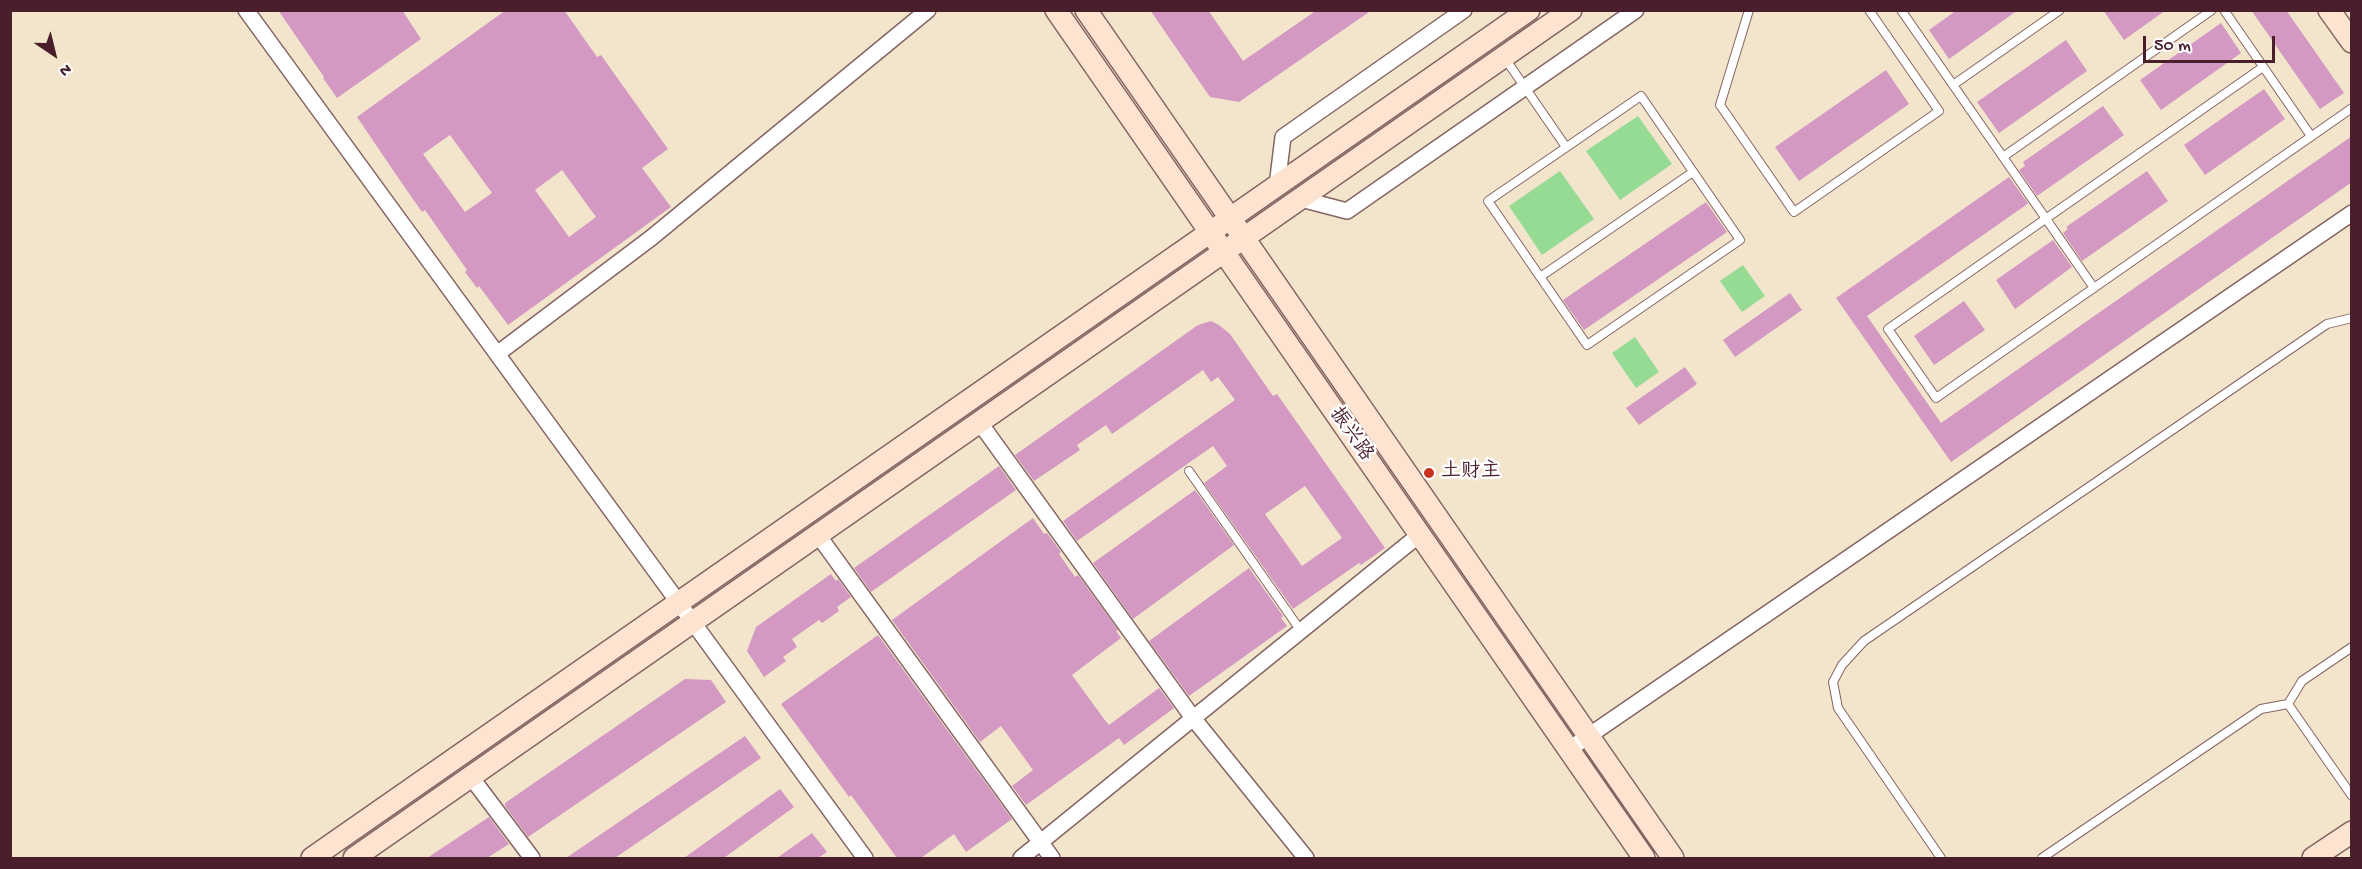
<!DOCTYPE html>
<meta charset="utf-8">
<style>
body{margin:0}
#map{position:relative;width:2362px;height:869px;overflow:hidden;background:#f2e5cb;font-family:"Gochi Hand",sans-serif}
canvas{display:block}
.frame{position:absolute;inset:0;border:12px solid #4a1f2b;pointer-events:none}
.north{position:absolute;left:24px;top:24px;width:60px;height:60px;-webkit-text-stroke:4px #fff;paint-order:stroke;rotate:145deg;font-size:16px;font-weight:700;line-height:24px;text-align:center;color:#4a1f2b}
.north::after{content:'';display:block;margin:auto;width:21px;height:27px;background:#4a1f2b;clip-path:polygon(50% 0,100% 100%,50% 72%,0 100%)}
.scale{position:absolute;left:2143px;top:36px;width:132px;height:27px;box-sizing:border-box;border:3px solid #4a1f2b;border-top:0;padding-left:8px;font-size:18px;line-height:21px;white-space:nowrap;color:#4a1f2b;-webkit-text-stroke:4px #fff;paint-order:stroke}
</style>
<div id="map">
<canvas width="2362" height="869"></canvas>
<div class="frame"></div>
<div class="north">N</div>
<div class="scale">50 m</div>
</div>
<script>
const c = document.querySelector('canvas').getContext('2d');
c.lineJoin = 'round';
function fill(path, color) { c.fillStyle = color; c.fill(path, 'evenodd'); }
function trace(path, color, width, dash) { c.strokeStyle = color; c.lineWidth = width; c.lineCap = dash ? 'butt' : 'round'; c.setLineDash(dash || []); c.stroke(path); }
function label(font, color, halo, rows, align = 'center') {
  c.font = font + ' "Gochi Hand","LXGW WenKai TC",sans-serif'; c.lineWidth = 5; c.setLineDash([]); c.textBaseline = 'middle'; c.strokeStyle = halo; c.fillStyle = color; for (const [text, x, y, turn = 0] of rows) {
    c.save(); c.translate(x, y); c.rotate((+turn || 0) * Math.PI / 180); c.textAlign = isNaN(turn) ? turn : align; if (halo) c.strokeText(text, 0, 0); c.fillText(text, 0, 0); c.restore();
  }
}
const green = new Path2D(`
 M1638,116L1672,164L1620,200L1586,151Z
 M1560,171L1594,219L1542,255L1509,206Z
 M1743,265L1765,296L1742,312L1720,281Z
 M1635,337L1659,372L1636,388L1612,353Z`);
const building = new Path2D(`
 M278,10H402L421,39L337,98L323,78L324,77Z
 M506,10H564L597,57L601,55L668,149L642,168L671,207L508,325L479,286L477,288L465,272L467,270L425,210L422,212L399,179L357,117ZM450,135L492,193L465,212L423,154ZM562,170L596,217L569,237L535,190Z
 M1150,10H1208L1243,61L1317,10H1372L1239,102L1210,97Z
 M1957,10H2018L1949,59L1929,30Z
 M2103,10H2166L2124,40Z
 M2251,10H2286L2344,93L2320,109Z
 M2221,23L2241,53L2161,110L2140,80Z
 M2066,40L2087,71L1999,133L1977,102Z
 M1886,70L1909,104L1799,181L1775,147Z
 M2264,89L2285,119L2205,175L2184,145Z
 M2103,106L2124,135L2037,196L2019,170L2025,166L2023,162Z
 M2352,136V182L1951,462L1836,298L2009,177L2028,203L2026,205L1867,316L1941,423Z
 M2147,171L2168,201L2082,261L2063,233L2068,229L2066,227Z
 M1706,202L1727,232L1584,330L1563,300Z
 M2053,240L2072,267L2015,309L1996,280Z
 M1790,293L1802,310L1735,357L1723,340Z
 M1964,301L1985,330L1934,365L1914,336Z
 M1211,321L1219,325L1230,334L1273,396L1277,394L1385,548L1361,565L1359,563L1293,609L1204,483L1227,466L1213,446L1077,541L1063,521L1235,400L1218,377L1211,382L1203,370L1112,434L1106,425L1077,445L1080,450L1034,481L1015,455L1198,325ZM1305,486L1342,538L1302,566L1265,514Z
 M1685,367L1697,384L1639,425L1626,408Z
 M999,466L1016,490L871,592L854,568Z
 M1195,490L1234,545L1133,619L1093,563Z
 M1033,518L1044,534L1047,533L1061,552L1059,554L1075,577L1078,575L1118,630L1116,631L1121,638L1072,675L1104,719L1109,725L1159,688L1174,708L1124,745L1119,738L1026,805L1012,786L1033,770L1001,726L980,742L892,620Z
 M1249,568L1283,616L1281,618L1287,626L1189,696L1149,641Z
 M831,574L836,581L838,579L851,597L837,607L839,611L822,623L819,620L792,639L797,647L783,657L786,661L764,677L747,651L756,627Z
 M878,635L1012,819L966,852L954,834L921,858H897L851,795L849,797L781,704Z
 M685,679L711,680L726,702L528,837L505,806V803Z
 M745,736L761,758L615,858H566Z
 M780,789L794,807L724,858H684Z
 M489,817L509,844L487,858H427Z
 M812,833L827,852L818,858H777Z`);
const lane = new Path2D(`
 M1749,10L1720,105L1794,212L1939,111L1869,10
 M1901,10L2094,288
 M2224,10L2311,136
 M1504,57L1566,147
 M2263,67L1888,329L1936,398L2352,108
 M1953,85L2060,10
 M1641,96L1740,240L1587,345L1488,201Z
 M2003,157L2212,10
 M1540,277L1693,172
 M1189,471L1301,631
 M2288,704L2352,796
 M1941,858L1838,708L1833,682L1842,665L1864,641L2327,324L2352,318
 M2042,858L2261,709L2288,704L2302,681L2352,647`);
const street = new Path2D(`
 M246,10L865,858
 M1277,186L1283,137L1464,10
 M1301,199L1347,211L1636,10
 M497,354L651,238L928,10
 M980,423L1193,718L1306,858
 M818,535L1052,858
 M1568,750L2352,213
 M471,777L532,858
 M1021,858L1419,535`);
const secondary = new Path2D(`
 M1056,10L1644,858
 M1086,10L1673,858
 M2329,10L2352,42
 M312,858L1529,10
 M354,858L1571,10
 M2313,858L2352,832`);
const markers = [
 [1429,473,6,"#c8321e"]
];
const streetNames = [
 ["振兴路",1350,435,55]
];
const poiNames = [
 ["土财主",1441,473]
];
fill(green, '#96db93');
fill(building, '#d399c3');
trace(lane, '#856463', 10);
trace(street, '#856463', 18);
trace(secondary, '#856463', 24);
trace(lane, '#fff', 8);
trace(street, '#fff', 15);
trace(secondary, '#fde4d1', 21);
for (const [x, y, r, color] of markers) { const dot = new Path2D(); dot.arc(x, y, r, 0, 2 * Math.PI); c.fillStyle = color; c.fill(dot); trace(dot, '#fff', 2); }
label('20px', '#4a1f2b', '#fff', streetNames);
label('20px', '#4a1f2b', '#fff', poiNames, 'left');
</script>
